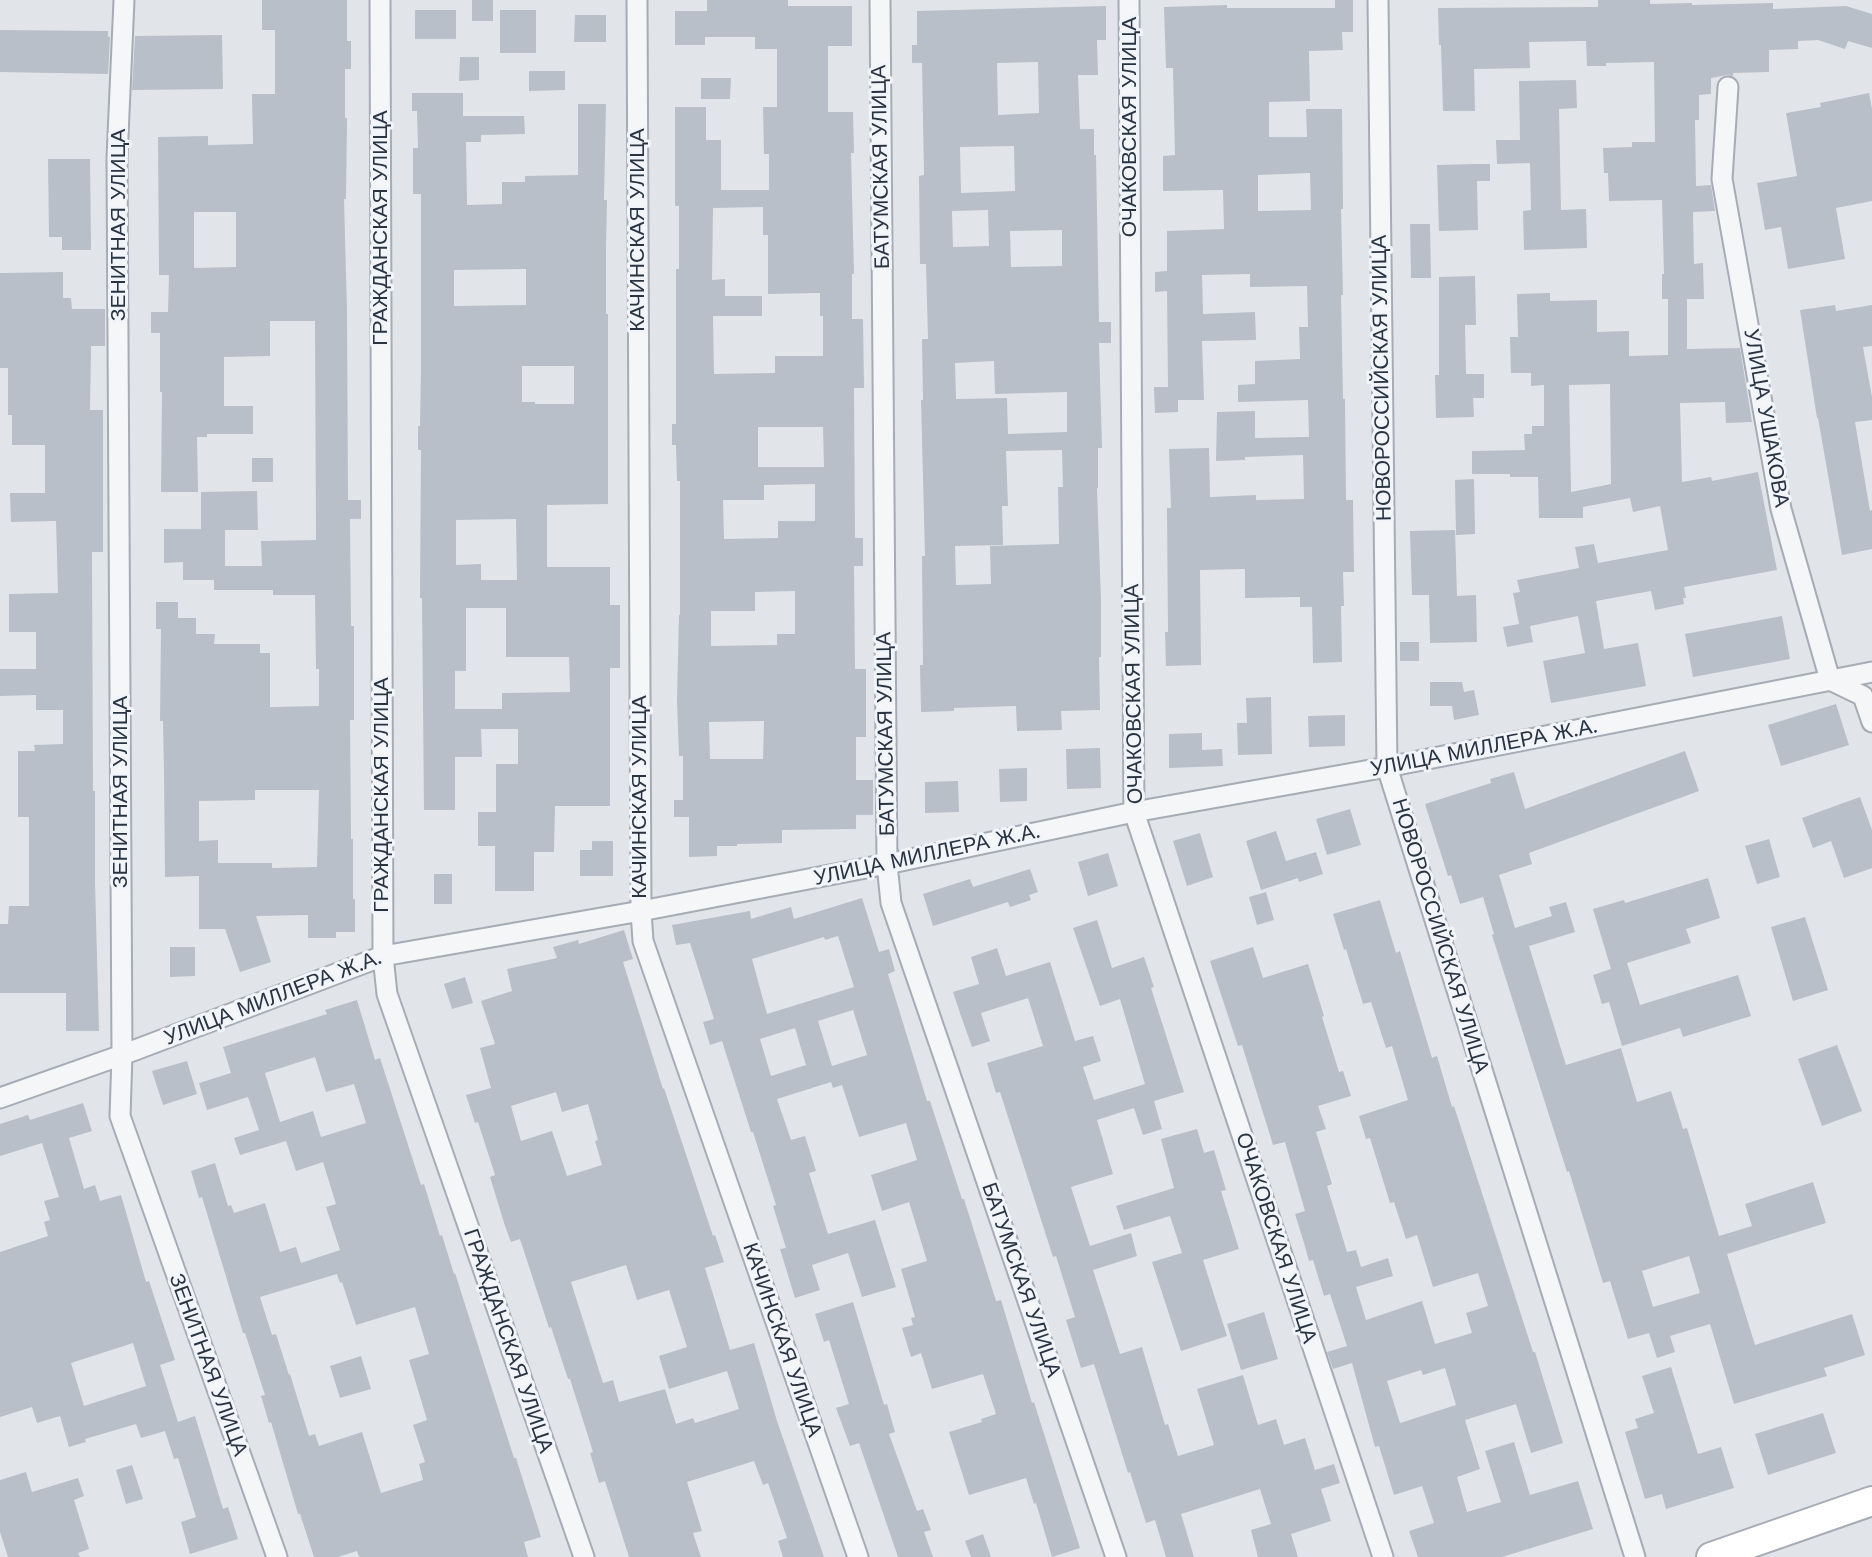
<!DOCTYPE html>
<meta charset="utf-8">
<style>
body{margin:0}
canvas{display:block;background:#e1e5ea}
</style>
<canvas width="1872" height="1557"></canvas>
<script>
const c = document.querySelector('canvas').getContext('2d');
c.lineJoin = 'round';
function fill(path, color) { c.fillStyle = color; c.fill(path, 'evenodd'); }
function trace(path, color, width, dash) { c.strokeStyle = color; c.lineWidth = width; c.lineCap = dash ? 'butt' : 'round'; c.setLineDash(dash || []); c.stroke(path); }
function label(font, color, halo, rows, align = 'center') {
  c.font = font + ' "Work Sans",sans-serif'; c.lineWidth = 6; c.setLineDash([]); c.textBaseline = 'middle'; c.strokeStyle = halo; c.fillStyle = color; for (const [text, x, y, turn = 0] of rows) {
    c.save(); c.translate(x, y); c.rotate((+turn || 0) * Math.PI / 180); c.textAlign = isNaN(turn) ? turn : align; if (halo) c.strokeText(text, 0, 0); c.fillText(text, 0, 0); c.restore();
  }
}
const building = new Path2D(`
 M262,0H347V41H351V69H345V118H347L346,199H344L347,311L348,500H361V519H350L351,626H354V720H350L351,839H353V899H355V932H336V938H308V915L256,916L271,962L240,972L225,929H199V876L165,877L164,773L163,721H160L161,629H156V602H178V618H196V634H215L214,644H260V653H270V707L319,706V669H316L315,595H273V590H214V580H183V562L164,563V529H201V492L257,491L258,530H225V566H262L261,541L316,540L315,321H270V356L224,357V406H253V434H207V437H197L198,492H161L162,392H160V333H151V312H168L169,275H159L158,137L208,136V145L253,144L252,94H275V30H262ZM194,212H236V267L194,268ZM255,790H319L317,867L272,868V863H218V840L199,841V801L255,800Z
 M472,0H493V21H472Z
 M707,0H788V6H852V46H828V112H853L854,153H851L854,274H852V319H863L864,388H854L855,538H863V566H854L855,669H866V737H856V780H873V815H856V829L782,830V843L737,844V846H717V856L689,857V817H674V800H683V756H679L677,701L679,615H680V481H677L676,445H672V424H676V269H679V206H675V107H706V140H721V190H769V154H764L763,107H777V49H755V37H705V45H675V11H707ZM763,207V235H768V294L820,293V316H823V356H775V373L714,374L713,316H762V296H725V279L712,280L713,208ZM758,427H823L824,467H758ZM815,484V521H778V538L724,539L723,500H764V485ZM795,591V634H777V645L711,646V611H755V592ZM764,721L763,759H710L709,722Z
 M1335,0H1353V32H1342L1343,50L1309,51L1310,101L1269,102V137H1307L1306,109H1342L1343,209H1341L1343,295H1341L1343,399H1345L1346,500H1353L1354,572H1343L1344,606H1341L1342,662L1313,663L1312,607H1300V597L1245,598V569L1200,570L1201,665L1166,666L1165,632H1168L1167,508H1171L1169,449L1209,448L1210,497L1256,495V500L1304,499L1303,455L1245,457V460L1216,461L1217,412L1255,411V438L1309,437L1308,400L1238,402V385L1255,384V361L1300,359L1299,327H1308L1307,286L1250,287V274L1202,275L1203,314L1255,312L1256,340L1202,341L1204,400H1178V412L1155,413L1154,387H1168L1167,291L1155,292V272L1167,271V231L1224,229L1223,190L1163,191V156L1175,155L1173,68H1166L1164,7L1227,5V8H1335ZM1310,173L1311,210L1258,211V175Z
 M1598,0H1650V4L1692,3V5L1773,3V9L1846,6L1872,14V48L1848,41L1845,49L1818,40L1798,41V49L1769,50V72L1733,73V76L1728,75L1711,78V94L1699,95V120H1695L1696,186L1711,185L1715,211L1693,212L1694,264L1703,263L1704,299H1687V349L1740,348L1752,422L1726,423L1725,402L1680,403L1682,482L1711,477L1712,481L1758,472L1777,570L1684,587L1686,598H1683L1684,604L1655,610L1651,591L1596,601L1604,649L1638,643L1646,686L1551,703L1543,661L1585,653L1578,616L1530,626L1533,642L1507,647L1503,627L1519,624L1513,593L1520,592L1517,580L1579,568L1575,547L1594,544L1598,563L1668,550L1660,506L1633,512L1630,498L1583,507V518H1539L1538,477H1510V474H1472V451L1525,450L1524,434H1532V426H1544V385L1531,386V373H1511L1510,337H1518L1517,294L1550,293V301L1597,300V332L1629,331V356L1668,355V299H1662V274H1664L1662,200L1609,201L1608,173H1604L1603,148L1632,147V142H1655L1654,62L1606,63V66H1587L1586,41L1529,42L1530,68L1474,69L1475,111H1443L1441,45H1439L1438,8L1598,7ZM1610,384L1611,484L1571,492L1569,385Z
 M1106,6V40H1097L1098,75H1078L1080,129H1094V155H1096L1099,322H1111V343H1099L1102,448H1098V488H1097L1101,600V657H1099L1100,710L1061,711L1062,730L1017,731L1016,706L954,708V711L921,712L920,665H923L922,556H925L921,400H923L922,339H928L926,264H920L919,176L924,175L922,63H912V45H917V11ZM1038,62L1039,113L998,115L997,63ZM1014,146L1015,191L961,193L960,147ZM988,210L989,246L953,247L952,211ZM1062,230V266L1011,267L1010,231ZM994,361L995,394L1067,392V432L1008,434L1007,398L956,399L955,363ZM1062,450L1063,487H1058L1059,544L990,546L991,584L956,585L955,546L1003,545L1002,506H1008L1006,451Z
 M415,10H456V39H415Z
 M500,10H536V53H500Z
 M575,15H606V42H574Z
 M0,30L108,31V37H110L108,74L0,72Z
 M222,35L223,89L132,90L135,36Z
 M460,57H479V80L459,81Z
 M529,71H565V90L529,91Z
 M701,78H731L730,99H701Z
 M1576,80L1577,108L1559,109L1561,210L1586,209L1587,248L1524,250L1523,211L1531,210L1530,163L1497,164L1496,140H1520L1519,81Z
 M412,93H463V116H524L525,134L481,135V142H466L467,205L502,204V182H525V176L578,175V104H606L604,200H607L606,247V314H608V504L547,505V567H610V605H620V668H610V806H555L554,852H534V891H495V846H478V812H496V764H518V729H481L482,757H455V810H424L422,598H420L421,450H418V426H420L421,370V194H413V148H418L417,111H412ZM526,269V305L454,306V270ZM522,366H574V404H535V402H522ZM516,519L517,580H481V564L456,565V520ZM466,608H506V657H569L570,692L502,693V709H455V671H466Z
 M1869,93L1872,109V201L1836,208L1845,259L1788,269L1781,227L1765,230L1757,183L1797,176L1786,113L1821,107L1820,103Z
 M48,159H90L91,250H62V237H49Z
 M1476,164H1490V181H1477L1478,230L1439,231L1437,165Z
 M1410,224H1430L1431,278H1411Z
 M63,272V298H71L72,309H105V346H91L90,410H103V552H92L93,791H95V882L99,1031H66V993H0V924H8L9,906H29V817H18V751H35L34,745L63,744V710H36V695L0,696V669H36V632H9V594L58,593L56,521L11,522L10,493H45V445H12V415H8V368H0V273Z
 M1475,276L1476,325H1465L1466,374H1484V398H1473L1474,417L1436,418L1435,375H1439V277Z
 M1835,305L1836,311L1872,305V346L1863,347L1872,397V420L1855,422L1870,511L1872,510V549L1842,555L1818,418H1817L1800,310Z
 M252,458H273V482H252Z
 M1474,479L1475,534L1456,535L1455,480Z
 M1455,530L1457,596L1476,595L1477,642L1430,643L1429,595H1412L1410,531Z
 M1782,616L1790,659L1693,677L1685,634Z
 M1400,642H1419V661H1400Z
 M1430,682H1462L1464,692L1474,690L1479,715L1454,720L1452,706H1430Z
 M1271,697L1272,754L1238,755L1237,723H1247L1246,698Z
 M1836,704L1849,745L1781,766L1768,725Z
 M1345,715V746L1309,747L1308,716Z
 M1202,733V750L1222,749L1223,766L1169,768V734Z
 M1100,748L1101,788L1067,789L1066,749Z
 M1685,751L1699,791L1529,853L1532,864L1499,875L1515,928L1552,916L1549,907L1566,902L1575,932L1529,946L1566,1065L1621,1048L1637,1102L1671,1091L1683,1129L1687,1128L1719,1236L1752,1226L1745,1204L1813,1182L1826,1223L1727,1254L1755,1345L1852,1314L1865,1355L1824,1368L1827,1376L1734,1404L1710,1324L1670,1336L1675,1352L1657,1358L1649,1333L1628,1339L1610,1281L1603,1283L1569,1171L1567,1172L1492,935L1494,934L1483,897L1460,904L1451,875L1448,876L1425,804L1491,783L1490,779L1514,772L1525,809ZM1689,1256L1700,1293L1653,1307L1642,1271Z
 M1027,768V801L1000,802L999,769Z
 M958,781L959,812L925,813V782Z
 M1860,797L1872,830V868L1844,878L1831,841L1813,848L1802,818Z
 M1350,809L1361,845L1327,855L1316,819Z
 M1276,831L1286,861L1316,852L1323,874L1299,882L1298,878L1261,890L1246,841Z
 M1200,833L1213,877L1187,886L1173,841Z
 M1769,839L1780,877L1757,884L1745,846Z
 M592,841H613V876H580V850H592Z
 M1108,853L1118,886L1088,896L1078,862Z
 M1030,869L1038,892L1029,895L1031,900L1010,907L1008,902L933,926L923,894L970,879L973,887Z
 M434,874H452V904H434Z
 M1708,878L1720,918L1686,929L1691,943L1627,963L1640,1005L1738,975L1751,1016L1683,1037L1680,1028L1622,1046L1609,1002L1602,1004L1593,975L1611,969L1593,909L1624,900L1625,903Z
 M1266,892L1274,920L1257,925L1249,897Z
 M862,898L879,952L889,949L895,971L888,974L927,1101H930L962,1199H964L996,1301L1001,1300L1032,1403L1034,1402L1080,1548L1052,1557L1036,1503L1034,1504L1026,1478L969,1495L949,1432L982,1422L981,1419L996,1414L983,1374L932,1389L921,1353L911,1357L902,1328L913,1325L911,1318L915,1317L901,1269L927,1261L909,1202L882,1211L871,1175L917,1160L906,1123L859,1137L842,1085L833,1088L831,1082L777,1099L791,1140L805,1136L816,1171L809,1173L828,1234L875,1220L896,1287L862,1297L848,1253L812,1265L820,1290L795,1298L780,1249L786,1248L773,1206L776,1205L753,1132H751L722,1041L710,1045L703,1022L714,1019L690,943L676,945L672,925L750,911L751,919L791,907L794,919ZM838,936L854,987L767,1014L752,959L824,937L825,940ZM853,1010L867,1055L832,1066L818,1021ZM795,1028L806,1065L771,1076L760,1039Z
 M1380,900L1396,953L1400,951L1432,1058L1437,1056L1452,1107L1454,1106L1533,1352H1535L1563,1443L1531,1453L1516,1404L1465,1420L1480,1469L1457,1477L1467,1512L1501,1502L1485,1451L1514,1442L1530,1495L1578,1481L1593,1529L1502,1557H1418L1409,1531L1434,1523L1422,1486L1394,1495L1379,1446L1375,1447L1352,1363L1333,1369L1327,1352L1347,1346L1330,1294L1324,1296L1313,1260L1309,1261L1304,1243L1295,1214L1305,1211L1285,1142L1273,1145L1242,1045L1238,1046L1210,961L1253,947L1263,978L1308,964L1324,1016L1322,1017L1339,1072L1343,1071L1351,1096L1318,1106L1326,1129L1316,1132L1332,1184L1327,1186L1347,1252L1356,1250L1361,1267L1388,1258L1393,1276L1356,1287L1366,1320L1422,1301L1435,1344L1472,1333L1466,1313L1488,1306L1478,1273L1433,1287L1417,1235L1406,1239L1394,1202L1390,1203L1370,1138L1366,1139L1359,1116L1408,1100L1392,1046L1386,1048L1371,1002L1363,1004L1346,949L1344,950L1333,914ZM1445,1368L1456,1405L1400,1423L1387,1381L1421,1370L1423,1375Z
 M1805,917L1828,990L1793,1001L1771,927Z
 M1097,920L1112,968L1144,957L1154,987L1151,988L1184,1092L1154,1101L1162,1129L1143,1135L1134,1108L1097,1120L1113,1174L1071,1187L1090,1246L1131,1233L1137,1256L1093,1270L1120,1354L1142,1347L1165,1425L1168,1424L1178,1456L1214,1445L1197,1389L1243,1375L1258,1425L1276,1419L1284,1445L1305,1438L1315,1470L1334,1464L1340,1483L1321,1489L1331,1521L1291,1534L1298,1557H1258L1251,1530L1271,1524L1260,1489L1181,1514L1194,1557H1166L1155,1520L1146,1523L1130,1472L1128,1473L1094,1364L1081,1368L1066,1320L1075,1317L1056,1256L1053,1257L1000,1092L996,1093L987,1063L1043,1046L1028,998L981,1013L990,1041L972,1047L961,1016L953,992L979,984L971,957L997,948L1006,976L1050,962L1075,1041L1093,1036L1101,1061L1083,1067L1094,1100L1145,1084L1120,999L1100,1006L1073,928Z
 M624,930L633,959L623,962L663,1089L664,1088L713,1236L715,1235L724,1262L705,1268L730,1350L754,1343L777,1421L824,1557H783L778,1541L787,1538L768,1483L763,1485L754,1461L687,1482L702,1531L693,1533L701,1557H629L605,1481L599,1483L590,1453L593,1452L570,1379H568L551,1327L549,1328L520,1239L511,1242L505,1226L490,1177L495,1175L478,1122L475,1123L466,1095L491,1088L480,1048L495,1044L481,1001L512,991L507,969L557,958L553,947L578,940L579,944ZM556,1092L562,1112L588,1104L598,1140L595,1141L602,1165L567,1176L552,1131L521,1141L511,1106ZM626,1265L637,1300L669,1290L687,1347L659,1356L669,1389L727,1371L739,1409L695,1423L693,1418L676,1424L665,1389L619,1402L613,1380L603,1383L571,1282Z
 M170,947H195V976L170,977Z
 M465,977L473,1003L452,1009L444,984Z
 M357,1000L375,1060L380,1058L421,1185L424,1184L440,1236L442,1235L454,1274L455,1273L514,1458H516L541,1537L524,1542L528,1557H359L357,1551L338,1557H314L300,1514H298L271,1422L269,1423L261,1396L265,1395L245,1333H243L202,1197L199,1198L191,1171L215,1163L228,1206L231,1205L234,1213L265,1203L280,1252L296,1247L301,1263L340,1250L326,1207L336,1204L323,1162L296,1171L286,1141L240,1155L234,1138L259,1130L248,1097L207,1110L199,1083L231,1073L223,1047L327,1014L325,1010ZM315,1057L326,1092L354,1084L366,1123L321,1137L313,1111L280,1122L265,1073ZM337,1274L340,1283L342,1282L356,1325L415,1307L429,1354L409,1360L427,1420L413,1425L425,1462L419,1464L423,1480L381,1493L362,1432L319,1446L315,1434L309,1436L290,1374L289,1375L276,1334L272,1335L260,1297Z
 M1837,1045L1862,1111L1822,1126L1798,1059Z
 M187,1061L197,1094L163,1105L152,1071Z
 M83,1103L92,1131L69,1138L84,1189L95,1185L100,1201L121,1195L146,1282L149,1281L175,1360L160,1365L178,1422L195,1416L223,1509L228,1507L238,1539L190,1554L181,1522L196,1517L178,1458L174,1459L165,1431L141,1438L136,1424L85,1439L86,1442L69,1447L60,1416L37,1423L32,1407L0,1417V1252L48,1236L44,1222L50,1220L44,1201L59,1197L42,1143L0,1156V1124L28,1115L30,1120ZM133,1343L146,1386L84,1406L71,1363Z
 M1197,1129L1204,1153L1214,1150L1226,1190L1221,1191L1239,1249L1203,1260L1227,1336L1181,1351L1152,1262L1182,1253L1170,1216L1124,1230L1116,1206L1174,1188L1161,1139Z
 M853,1302L884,1405L887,1404L895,1432L889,1434L917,1511L923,1509L931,1530L924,1532L933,1557H898L859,1443L850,1446L836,1408L849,1404L829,1340L824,1342L815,1314Z
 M1264,1312L1278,1359L1241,1370L1227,1324Z
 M361,1356L371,1389L340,1398L330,1366Z
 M1671,1367L1698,1454L1721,1447L1734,1488L1666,1509L1662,1494L1645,1499L1625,1432L1638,1428L1635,1419L1654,1413L1642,1376Z
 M1823,1413L1836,1453L1768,1475L1755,1434Z
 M132,1465L143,1499L126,1504L116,1470Z
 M26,1472L32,1492L78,1478L84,1496L74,1500L89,1549L78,1553L80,1557H8L0,1532V1480Z
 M983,1534L991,1557H971L965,1541Z`);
const street = new Path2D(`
 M124,0L117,158L122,1055L120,1116L277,1557
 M380,0L383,956L387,994L584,1557
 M637,0L641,911L643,941L858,1557
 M880,0L887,864L891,903L1116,1557
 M1129,0L1134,812L1383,1557
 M1378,0L1387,767L1635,1557
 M1728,87L1722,179L1781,509L1830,680L1863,696L1872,722
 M0,1098L122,1055L383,956L641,911L887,864L1134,812L1387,767L1872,672`);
const secondary = new Path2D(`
 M1711,1557L1872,1501`);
const streetNames = [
 ["ОЧАКОВСКАЯ УЛИЦА",1130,127,-90],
 ["БАТУМСКАЯ УЛИЦА",881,167,-91],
 ["ЗЕНИТНАЯ УЛИЦА",119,225,-90],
 ["ГРАЖДАНСКАЯ УЛИЦА",381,228,-90],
 ["КАЧИНСКАЯ УЛИЦА",638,230,-90],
 ["НОВОРОССИЙСКАЯ УЛИЦА",1382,378,-91],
 ["УЛИЦА УШАКОВА",1766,418,80],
 ["ОЧАКОВСКАЯ УЛИЦА",1134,694,-91],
 ["БАТУМСКАЯ УЛИЦА",886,734,-91],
 ["УЛИЦА МИЛЛЕРА Ж.А.",1484,748,-11],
 ["ЗЕНИТНАЯ УЛИЦА",121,792,-90],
 ["ГРАЖДАНСКАЯ УЛИЦА",382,795,-90],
 ["КАЧИНСКАЯ УЛИЦА",640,797,-90],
 ["УЛИЦА МИЛЛЕРА Ж.А.",927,855,-12],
 ["НОВОРОССИЙСКАЯ УЛИЦА",1440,936,73],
 ["УЛИЦА МИЛЛЕРА Ж.А.",273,998,-21],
 ["ОЧАКОВСКАЯ УЛИЦА",1276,1238,72],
 ["БАТУМСКАЯ УЛИЦА",1021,1280,71],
 ["КАЧИНСКАЯ УЛИЦА",782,1340,71],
 ["ГРАЖДАНСКАЯ УЛИЦА",508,1341,71],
 ["ЗЕНИТНАЯ УЛИЦА",208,1365,70]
];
fill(building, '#b8bfc8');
trace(street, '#a6acb5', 23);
trace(secondary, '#a6acb5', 32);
trace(street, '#f4f6f8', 19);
trace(secondary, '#fff', 28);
label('21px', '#293443', '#f1f4f8', streetNames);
</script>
